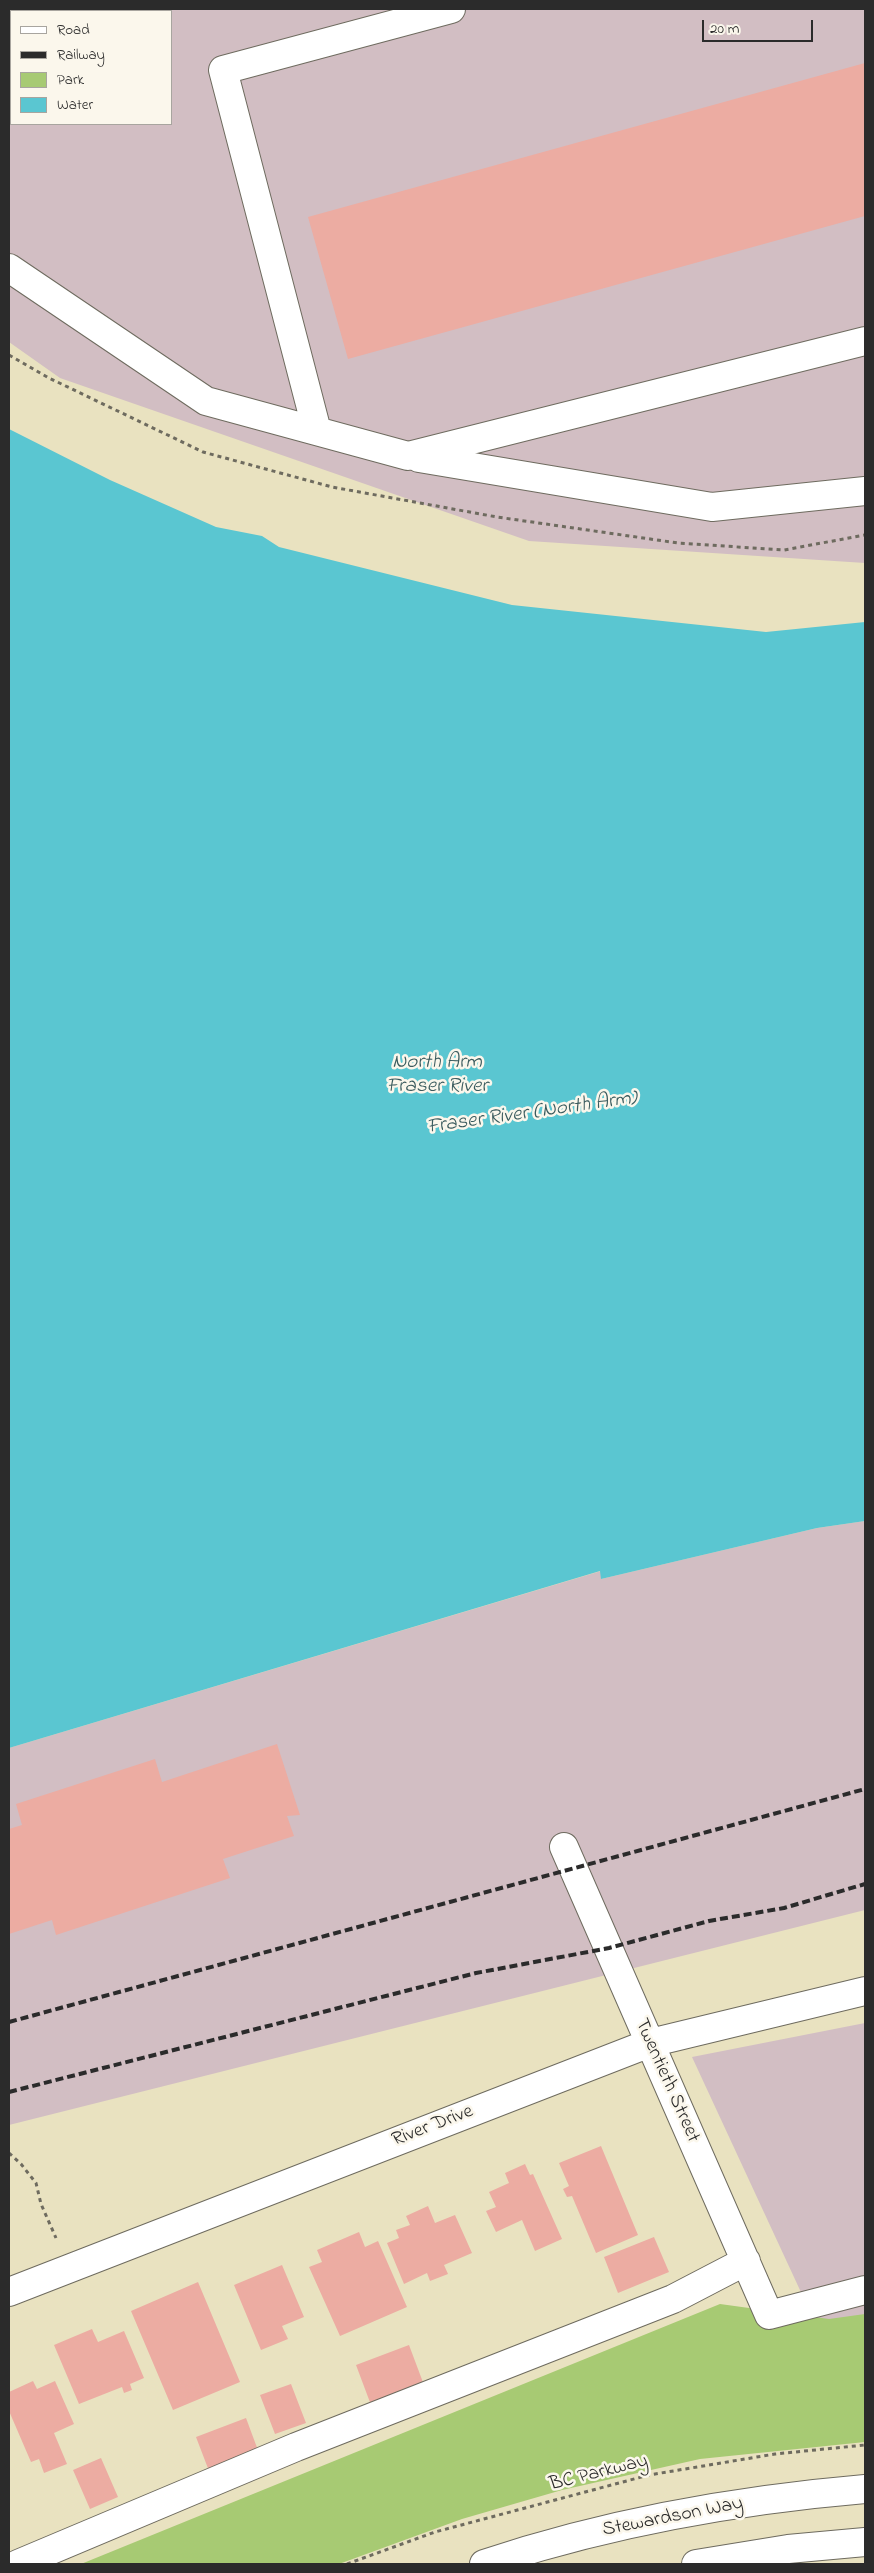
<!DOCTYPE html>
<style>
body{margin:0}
#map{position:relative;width:874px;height:2573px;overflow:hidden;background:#e9e2c0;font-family:"Indie Flower",sans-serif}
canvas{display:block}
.frame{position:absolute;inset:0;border:10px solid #2b2b2b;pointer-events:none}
.legend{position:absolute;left:10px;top:10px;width:162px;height:115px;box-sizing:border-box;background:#fbf7ec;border:1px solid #a8a59f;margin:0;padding:6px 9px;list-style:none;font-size:15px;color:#2b2b2b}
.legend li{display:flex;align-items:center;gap:10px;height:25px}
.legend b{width:25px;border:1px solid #a8a59f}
.scale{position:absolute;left:702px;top:20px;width:111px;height:22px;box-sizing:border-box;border:2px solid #2b2b2b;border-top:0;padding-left:6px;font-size:15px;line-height:18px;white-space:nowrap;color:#2b2b2b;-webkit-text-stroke:4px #fbf7ec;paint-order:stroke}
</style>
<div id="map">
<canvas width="874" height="2573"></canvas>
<div class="frame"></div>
<ul class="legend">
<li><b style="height:6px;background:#fff"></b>Road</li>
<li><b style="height:6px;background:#2b2b2b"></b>Railway</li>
<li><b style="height:14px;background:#a7ca73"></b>Park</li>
<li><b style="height:14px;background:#5ac6d1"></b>Water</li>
</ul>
<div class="scale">20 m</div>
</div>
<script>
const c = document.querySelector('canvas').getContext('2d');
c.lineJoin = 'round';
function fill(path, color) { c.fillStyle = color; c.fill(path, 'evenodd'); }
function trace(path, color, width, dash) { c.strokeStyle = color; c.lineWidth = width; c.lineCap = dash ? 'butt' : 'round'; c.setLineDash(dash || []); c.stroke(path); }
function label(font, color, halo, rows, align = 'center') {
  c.font = font + ' "Indie Flower",sans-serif'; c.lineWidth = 5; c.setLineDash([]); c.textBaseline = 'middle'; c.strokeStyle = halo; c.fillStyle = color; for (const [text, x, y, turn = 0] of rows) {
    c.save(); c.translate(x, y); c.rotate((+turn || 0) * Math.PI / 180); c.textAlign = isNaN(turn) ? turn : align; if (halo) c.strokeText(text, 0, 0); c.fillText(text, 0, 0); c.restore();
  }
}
const industrial = new Path2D(`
 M9,9H865V563L529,541L60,378L9,342ZM11,11H171V124H11Z
 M865,1521V1910L9,2125V1748L601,1571V1579L817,1528Z
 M865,2023V2369L837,2370L692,2057Z`);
const green = new Path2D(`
 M720,2304L829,2319L865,2314V2442L700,2459L562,2490L462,2519L339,2564H81Z`);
const water = new Path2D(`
 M9,429L110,480L216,527L262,536L279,547L512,605L766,632L865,622V1521L817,1528L601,1579L600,1571L9,1748Z`);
const building = new Path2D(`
 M865,63V216L348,359L308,217Z
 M277,1744L300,1815L287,1816L294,1836L223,1859L230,1878L56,1935L52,1920L9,1934V1829L22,1825L16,1804L155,1759L162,1782Z
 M601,2146L638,2235L596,2253L572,2196L567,2197L563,2189L569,2186L559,2163Z
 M525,2164L530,2175L533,2174L562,2239L535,2251L522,2220L496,2232L486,2211L496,2207L489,2192L509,2183L505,2173Z
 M428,2206L435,2223L455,2215L472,2253L444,2265L448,2274L430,2281L427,2273L404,2284L387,2243L399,2238L396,2230L410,2225L406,2216Z
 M359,2232L365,2247L378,2241L407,2307L340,2336L309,2267L322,2262L317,2250Z
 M654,2237L669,2272L618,2293L604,2257Z
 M282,2265L304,2317L282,2326L288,2339L261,2350L234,2285Z
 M198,2282L240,2382L173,2410L131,2311Z
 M92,2329L98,2342L124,2331L144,2378L130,2384L132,2390L124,2393L122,2387L79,2404L54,2345Z
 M409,2345L424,2385L371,2405L356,2365Z
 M33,2381L37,2389L55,2381L74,2424L54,2433L67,2464L44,2473L39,2459L31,2462L9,2411V2392Z
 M291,2384L306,2423L275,2434L260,2395Z
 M246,2418L259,2453L209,2471L196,2437Z
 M101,2458L118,2497L90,2509L73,2470Z`);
const path = new Path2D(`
 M9,355L49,378L203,452L332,487L497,517L678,543L784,550L865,535
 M9,2153L21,2164L36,2183L41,2204L56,2238
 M347,2564L435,2532L649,2475L775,2454L865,2445`);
const minor = new Path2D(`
 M9,268L206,401L408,456L865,341
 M317,431L223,70L451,9
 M419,458L712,507L865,491
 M564,1847L769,2315L865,2290
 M9,2292L650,2043L865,1991
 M18,2564L296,2447L673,2299L746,2261`);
const major = new Path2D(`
 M484,2564C607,2523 736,2500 865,2489
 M696,2564L788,2549L865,2542`);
const rail = new Path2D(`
 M9,2022L865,1789
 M9,2092L476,1973L609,1948L709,1921L784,1908L865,1884`);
const streetNames = [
 ["Twentieth Street",666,2081,66],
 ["River Drive",433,2127,-21],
 ["BC Parkway",599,2474,-14],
 ["Stewardson Way",673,2518,-11]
];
const waterNames = [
 ["North Arm",437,1064],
 ["Fraser River",437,1088],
 ["Fraser River (North Arm)",532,1114,-8]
];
fill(industrial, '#d2bec3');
fill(green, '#a7ca73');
fill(water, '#5ac6d1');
fill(building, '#ecaca2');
trace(minor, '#6e6b5f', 30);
trace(major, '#6e6b5f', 30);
trace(path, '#6e6b5f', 3, [4, 4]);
trace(minor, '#fff', 28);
trace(major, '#fff', 28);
trace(rail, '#2b2b2b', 4, [8, 4]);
label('20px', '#2b2b2b', '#fbf7ec', streetNames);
label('italic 21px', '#395a5d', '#fbf7ec', waterNames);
</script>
